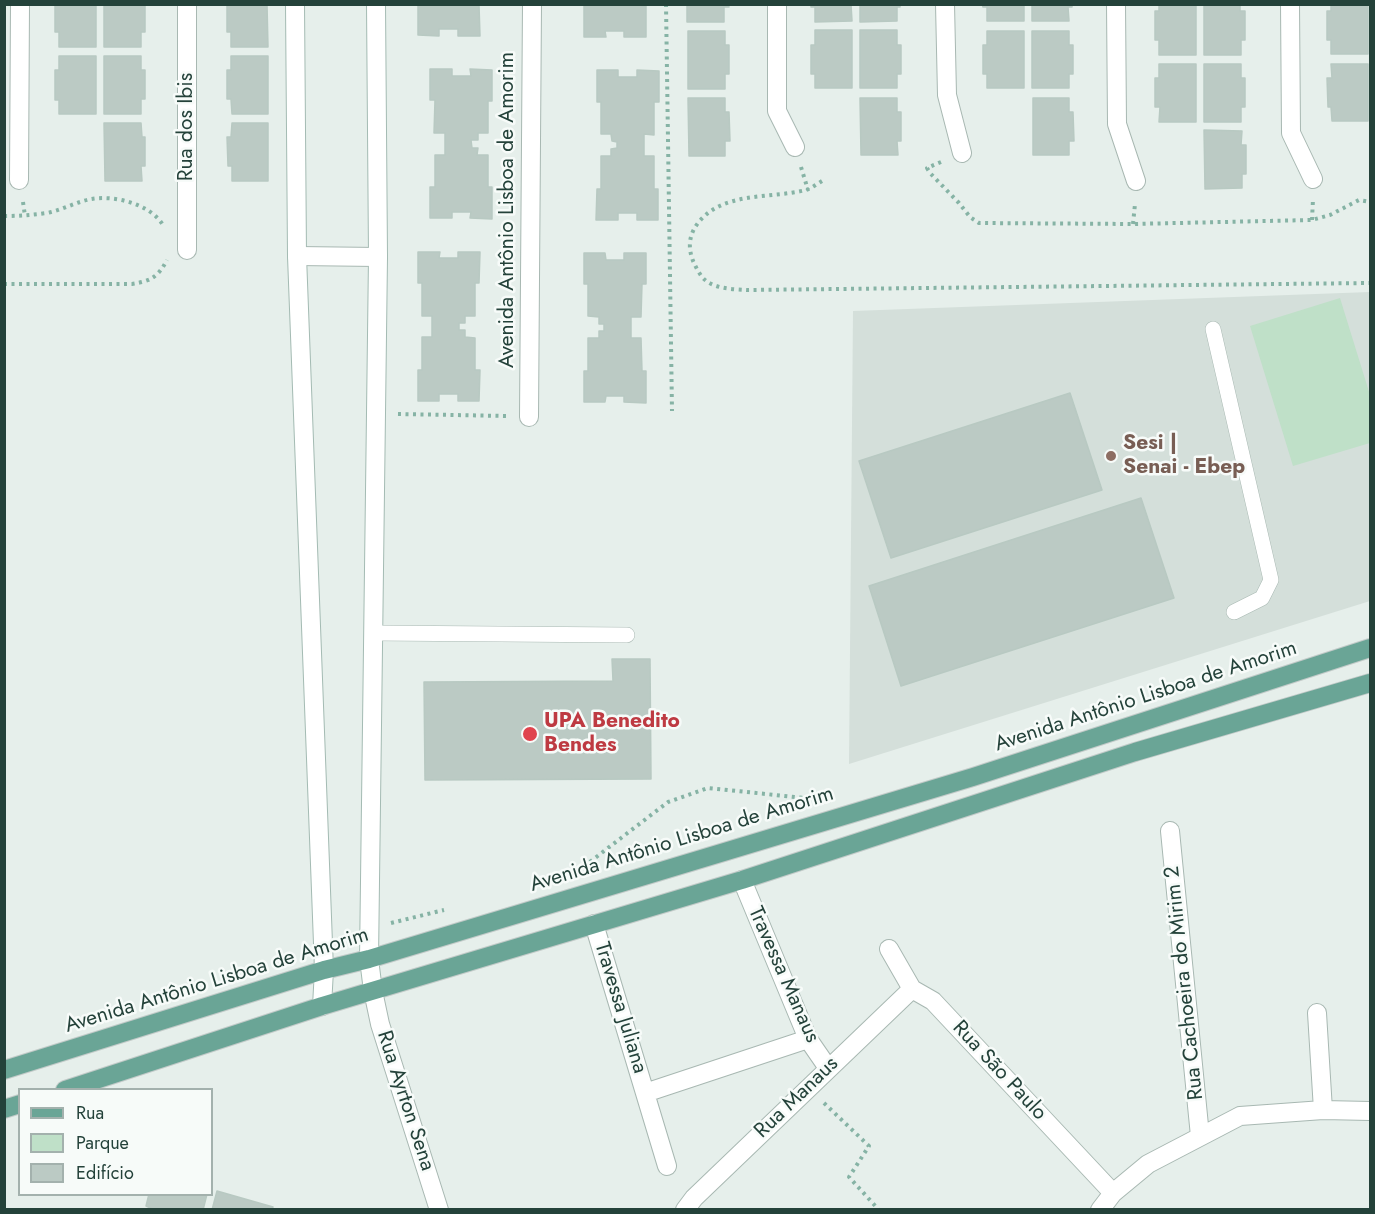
<!DOCTYPE html>
<meta charset="utf-8">
<style>
body{margin:0}
#map{position:relative;width:1375px;height:1214px;overflow:hidden;background:#e6efeb;font-family:Jost,sans-serif}
canvas{display:block}
.frame{position:absolute;inset:0;border:6px solid #24423a;pointer-events:none}
.legend{position:absolute;left:18px;top:1088px;width:195px;height:108px;box-sizing:border-box;background:#f7fbf9;border:2px solid #a3b1ad;margin:0;padding:8px 10px;list-style:none;font-size:18px;color:#24423a}
.legend li{display:flex;align-items:center;gap:12px;height:30px}
.legend b{width:30px;border:2px solid #a3b1ad}
</style>
<div id="map">
<canvas width="1375" height="1214"></canvas>
<div class="frame"></div>
<ul class="legend">
<li><b style="height:8px;background:#6aa596"></b>Rua</li>
<li><b style="height:16px;background:#bfe0c8"></b>Parque</li>
<li><b style="height:16px;background:#bbcac4"></b>Edifício</li>
</ul>
</div>
<script>
const c = document.querySelector('canvas').getContext('2d');
c.lineJoin = 'round';
function fill(path, color) { c.fillStyle = color; c.fill(path, 'evenodd'); }
function trace(path, color, width, dash) { c.strokeStyle = color; c.lineWidth = width; c.lineCap = dash ? 'butt' : 'round'; c.setLineDash(dash || []); c.stroke(path); }
function label(font, color, halo, rows, align = 'center') {
  c.font = font + ' Jost,sans-serif'; c.lineWidth = 5; c.setLineDash([]); c.textBaseline = 'middle'; c.strokeStyle = halo; c.fillStyle = color; for (const [text, x, y, turn = 0] of rows) {
    c.save(); c.translate(x, y); c.rotate((+turn || 0) * Math.PI / 180); c.textAlign = isNaN(turn) ? turn : align; if (halo) c.strokeText(text, 0, 0); c.fillText(text, 0, 0); c.restore();
  }
}
const built = new Path2D(`
 M1370,292V601L849,764L853,311Z`);
const green = new Path2D(`
 M1340,298L1370,395V443L1293,466L1250,326Z`);
const building = new Path2D(`
 M55,4H96V47H59V32H55Z
 M104,4H145V32H141V47H104Z
 M227,4H267L268,47H231V32H227Z
 M588,4H642V6H646V37H624V31H605L606,37H584V6Z
 M687,4H728L729,7H724V22H687Z
 M811,4H851L852,21L815,22V7H811Z
 M860,4H900V7H897V21L860,22Z
 M982,4H1024V21H987V7H983Z
 M1032,4H1072V7H1068L1069,21H1032Z
 M1159,4H1196V55H1159V40H1155V11H1159Z
 M1204,4H1240V11H1245V40H1241V55H1204Z
 M1331,4H1368V54H1331V40H1327V11H1331Z
 M418,5H479L480,36H458V29H439V36L418,35Z
 M815,30H852V88H815V74H811V45H815Z
 M860,30H897V45H901V74H897V88H860Z
 M688,31H725V45H729V74H725V89H688Z
 M987,31H1024V88H987V74H983V45H987Z
 M1032,31H1069V45H1073V74H1069V88H1032Z
 M59,56H96V114H59V100H55V70H59Z
 M104,56H141V70H145V99H141V114H104Z
 M231,56H268V114H232L231,99H227V70H231Z
 M1159,64H1196V122H1159L1160,107H1155V78H1159Z
 M1204,64H1241V78H1245V107H1241V122H1204Z
 M1331,64H1368V121H1332L1331,107H1328L1327,78H1332Z
 M430,69H452V76H471L470,69L492,70V101H488V133H478V140H471L472,148H478L477,155H488V187H492V219L470,218L471,212H452V218H430V187H435V155H445V133H434L435,100H430Z
 M597,70H618V77H637V70L659,71V102H654V135L644,134V156H654V189H658V220H637V213H618V220H596L597,189H601V156H611V149L617,148V142L612,141L611,134H601V102H597Z
 M688,98H725V112H729L730,141H725V156H689Z
 M860,98H897V112H901V141H897L898,155H861Z
 M1033,98H1069V112H1073L1074,141H1069V155H1033Z
 M104,123H141L142,137H145V166H141L142,181H105Z
 M232,123H268V181H232V166H228L227,137H231Z
 M1204,130L1242,131L1241,145H1246V174H1242V188L1205,189Z
 M418,252H440L439,258H458V252H480L479,283H475V316H465V323H459V330H465V337L475,338V370H480L479,401H458V394H439V401H418V370H422V337H432V316H422V283H418Z
 M584,253H605L606,260H624V253H646V284H642L641,317H631V338H641L642,371H646V403L624,402V396H606L605,402H584V371H588V338H599V331H604V324H599V317L588,316V284H584Z
 M1070,393L1102,490L891,558L859,461Z
 M1141,498L1174,598L901,686L869,586Z
 M612,659H650L651,779L425,780L424,682L613,681Z
 M217,1191L273,1207L272,1210H212Z
 M149,1194H207L203,1210H155L146,1206Z`);
const path = new Path2D(`
 M666,4L672,411
 M941,162L927,168L930,173L959,203L970,217L979,223L1133,224L1312,220L1330,215L1359,200L1370,202
 M801,167L808,190
 M822,181C817,184 812,188 806,190C770,199 723,191 698,223C685,240 689,257 700,274C709,289 731,289 747,290L1370,283
 M23,202L25,216
 M4,216C19,216 32,215 47,213C62,210 76,202 91,199C115,195 150,204 163,225
 M1312,220L1313,199
 M1133,224L1135,204
 M4,284H132C151,281 158,277 167,260
 M398,414L508,416
 M578,871L668,802L708,788L814,799
 M391,923L444,910
 M824,1103L869,1146L849,1177L879,1210`);
const lane = new Path2D(`
 M1213,329L1271,580L1262,598L1234,612
 M373,633L627,635`);
const street = new Path2D(`
 M187,4V250
 M777,4V111L795,147
 M945,4L947,95L962,153
 M1116,4L1117,124L1136,181
 M1290,4L1291,133L1313,179
 M19,180L20,4
 M297,256L378,257
 M529,417L532,4
 M1170,831L1200,1136
 M742,880L808,1039L828,1068
 M594,924L667,1166
 M889,949L912,989L933,1001L1113,1193
 M373,991L380,1024L439,1210
 M1317,1013L1323,1110
 M645,1093L808,1039
 M685,1210L694,1198L912,989
 M1100,1210L1113,1193L1148,1164L1240,1116L1323,1110L1370,1111`);
const secondary = new Path2D(`
 M295,4L297,256L324,970L322,1006
 M373,991L369,959L378,257L376,4`);
const primary = new Path2D(`
 M4,1070L324,970L369,959L973,777L1370,648
 M65,1090L322,1006L742,880L1135,752L1370,683
 M4,1109L20,1104`);
const markers = [
 [1111,456,6,"#8d6e63"],
 [530,734,8,"#e0444e"]
];
const streetNames = [
 ["Rua dos Ibis",187,127,-90],
 ["Avenida Antônio Lisboa de Amorim",508,210,-90],
 ["Avenida Antônio Lisboa de Amorim",1146,697,-18],
 ["Avenida Antônio Lisboa de Amorim",682,840,-17],
 ["Travessa Manaus",783,975,66],
 ["Avenida Antônio Lisboa de Amorim",217,981,-17],
 ["Rua Cachoeira do Mirim 2",1185,983,-96],
 ["Travessa Juliana",620,1008,73],
 ["Rua São Paulo",999,1071,47],
 ["Rua Manaus",797,1098,-44],
 ["Rua Ayrton Sena",405,1101,72]
];
const educationNames = [
 ["Sesi |",1123,444],
 ["Senai - Ebep",1123,468]
];
const healthNames = [
 ["UPA Benedito",544,722],
 ["Bendes",544,746]
];
fill(built, '#d4dfda');
fill(green, '#bfe0c8');
fill(building, '#bbcac4');
trace(building, '#b8c9c2', 1.5);
trace(lane, '#a8b8b2', 16);
trace(street, '#a8b8b2', 20);
trace(secondary, '#a4bbb3', 20);
trace(primary, '#c2cac8', 20);
trace(path, '#86b3a5', 4, [3, 4.5]);
trace(lane, '#fff', 15);
trace(street, '#fff', 18);
trace(secondary, '#fff', 18);
trace(primary, '#6aa596', 18);
for (const [x, y, r, color] of markers) { const dot = new Path2D(); dot.arc(x, y, r, 0, 2 * Math.PI); c.fillStyle = color; c.fill(dot); trace(dot, '#f7fbf9', 2); }
label('21px', '#24423a', '#f7fbf9', streetNames);
label('bold 21px', '#785e54', '#f7fbf9', educationNames, 'left');
label('bold 21px', '#be3a42', '#f7fbf9', healthNames, 'left');
</script>
